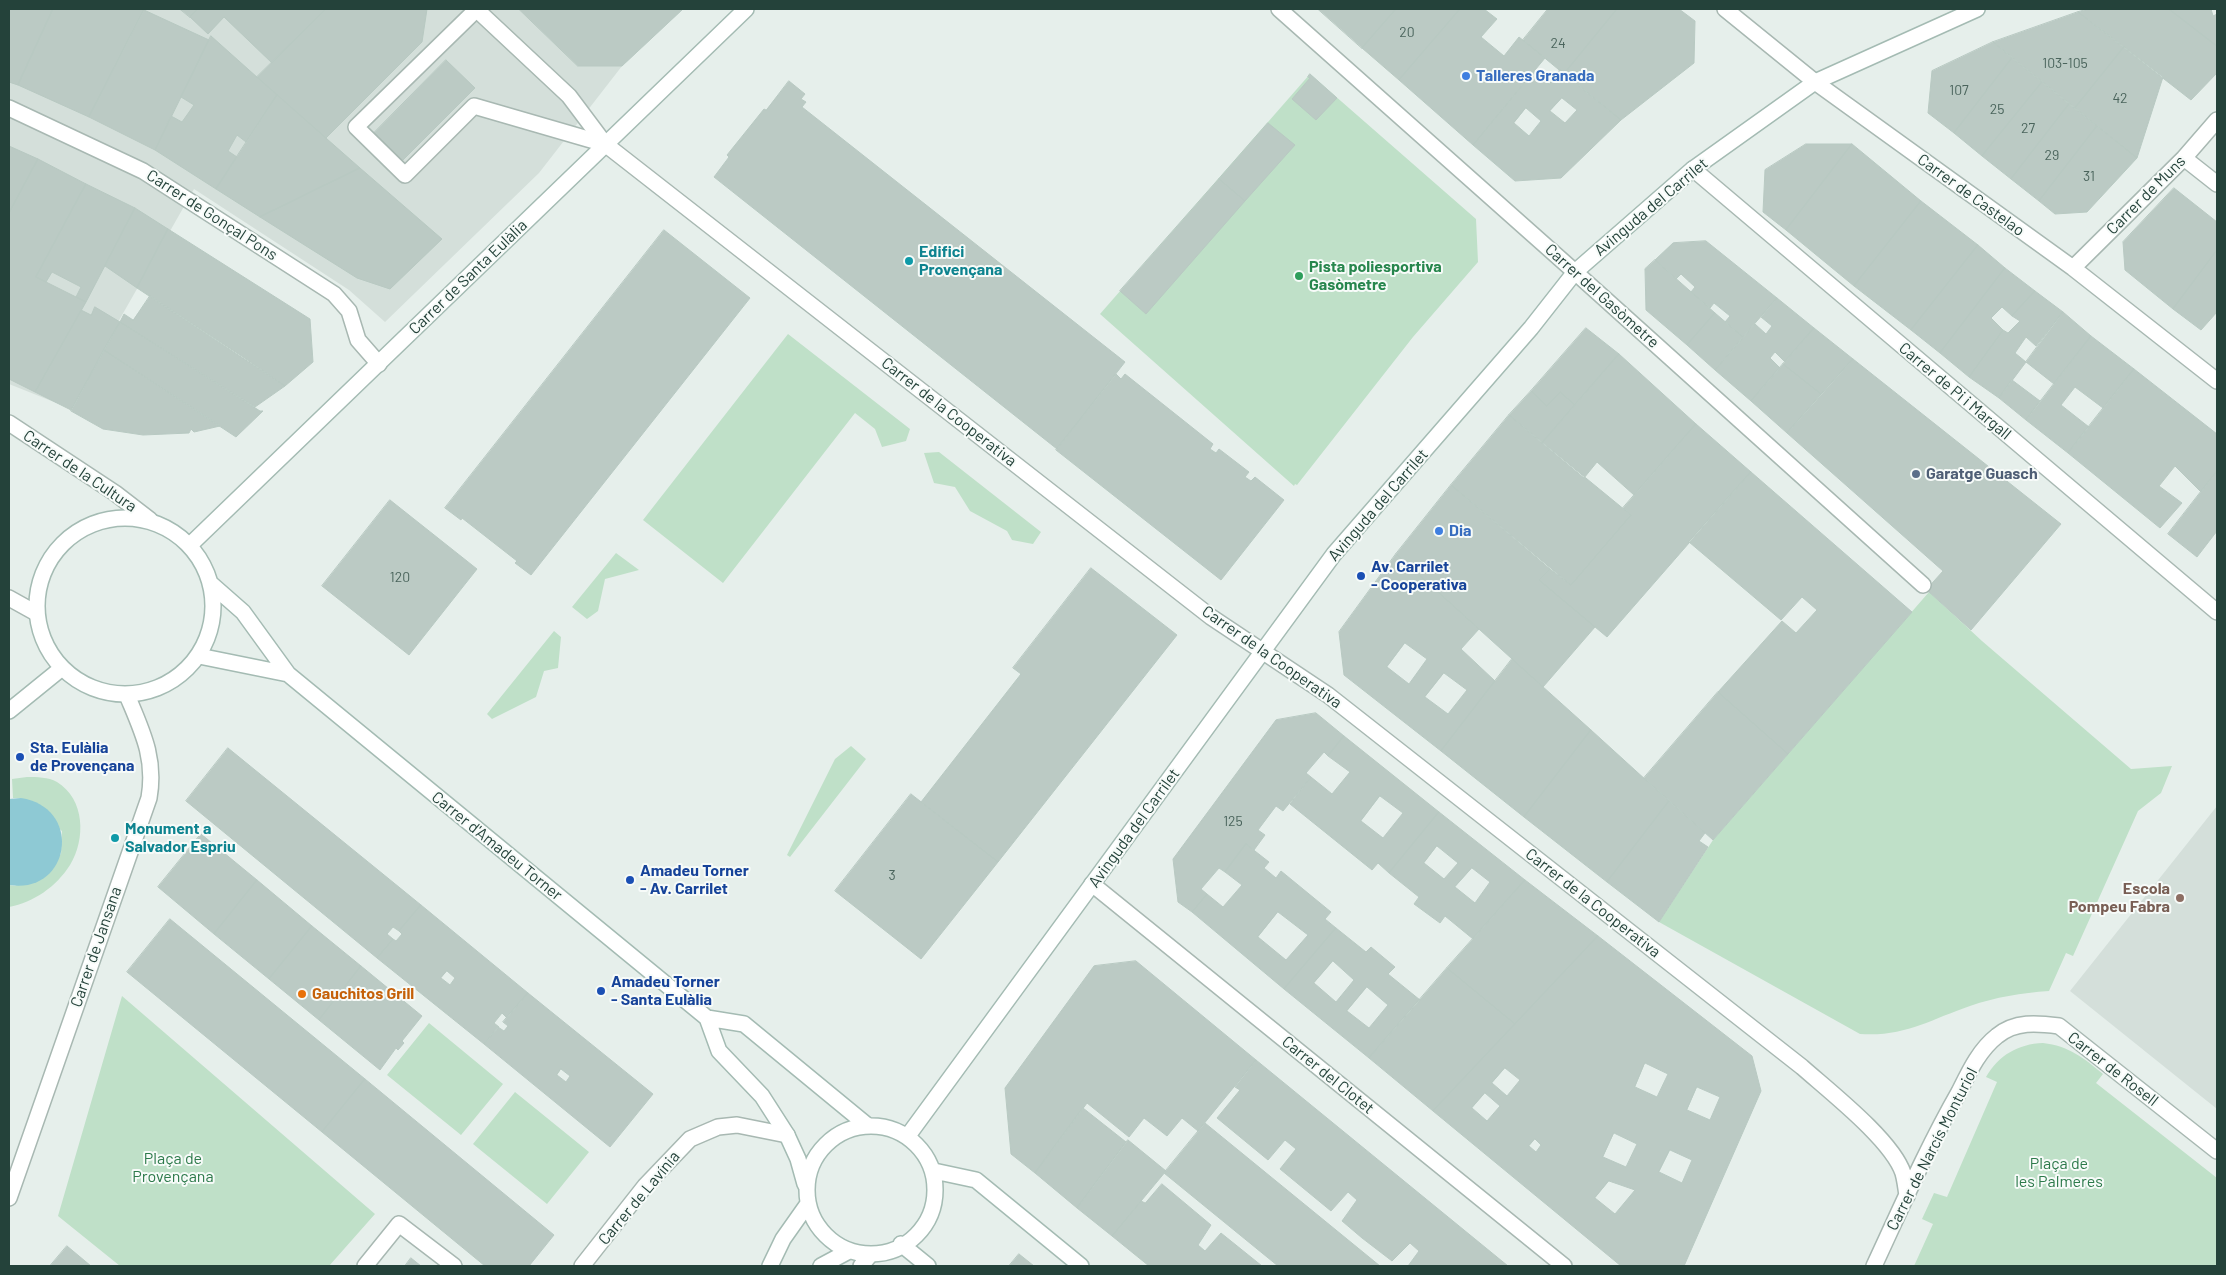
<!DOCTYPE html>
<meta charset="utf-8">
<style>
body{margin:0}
#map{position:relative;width:2226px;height:1275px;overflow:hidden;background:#e6efeb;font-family:Barlow,sans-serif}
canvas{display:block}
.frame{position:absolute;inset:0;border:10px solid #24423a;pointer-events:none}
</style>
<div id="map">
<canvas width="2226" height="1275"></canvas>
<div class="frame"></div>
</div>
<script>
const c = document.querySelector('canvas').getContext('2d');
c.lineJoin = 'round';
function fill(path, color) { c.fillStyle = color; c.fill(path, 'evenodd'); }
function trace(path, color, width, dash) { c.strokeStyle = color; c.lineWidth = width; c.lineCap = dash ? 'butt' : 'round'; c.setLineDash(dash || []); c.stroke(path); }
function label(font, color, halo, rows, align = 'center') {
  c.font = font + ' Barlow,sans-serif'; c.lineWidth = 4; c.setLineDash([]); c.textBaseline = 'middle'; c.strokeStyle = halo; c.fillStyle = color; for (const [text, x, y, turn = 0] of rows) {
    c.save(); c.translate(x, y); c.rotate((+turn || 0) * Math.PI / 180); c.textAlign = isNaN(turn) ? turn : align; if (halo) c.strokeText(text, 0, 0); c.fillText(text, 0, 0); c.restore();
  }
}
const built = new Path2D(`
 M9,9H683L622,66L539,173L385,322L349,290L194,189L69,408L9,384Z
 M2217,806V1109L2070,991Z`);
const green = new Path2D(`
 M1310,74L1476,219L1478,262L1413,337L1297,485L1295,484L1294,486L1100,314Z
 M788,334L910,429L906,441L882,447L875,429L855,413L723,583L643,520Z
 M939,452L1041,532L1033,544L1012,540L1007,531L970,511L955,487L934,483L924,453Z
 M616,553L639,570L605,579L598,611L587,619L572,607Z
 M1929,592L1982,641L2131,769L2172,766L2161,793L2138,811L2073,956L2066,953L2049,991C2021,993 1996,997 1970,1006C1929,1020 1905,1037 1860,1034L1659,922L1713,840Z
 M554,631L561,637L558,668L544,671L536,697L492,719L487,714Z
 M851,746L866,759L790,857L787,855L835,759Z
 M27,777C37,777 48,777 57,782C85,799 86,839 70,865C56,887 34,902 9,907V885L15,886L61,854L62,831L21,798H13L12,779Z
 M122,996L375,1214L329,1266H120L58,1216Z
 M429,1023L503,1084L461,1135L387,1075Z
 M2043,1043C2069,1046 2084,1058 2103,1074L2096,1083L2217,1178V1266H1914L1933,1224L1922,1219L1934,1193L1947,1197L1997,1082L1986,1077C1999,1055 2018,1044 2043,1043Z
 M515,1092L589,1152L547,1204L473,1144Z`);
const water = new Path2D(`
 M21,798C84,808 70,895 9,885V799Z`);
const building = new Path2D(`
 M9,9H53L18,85L9,82Z
 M53,9H144L89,117L18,85Z
 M180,9H198L190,17Z
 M198,9H326L272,63L224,17L208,34L190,17Z
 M326,9H427L422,42L326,138L257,77Z
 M519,9H683L622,66H578Z
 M1318,9H1396L1362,48Z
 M1396,9H1460L1399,80L1362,48Z
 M1460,9H1484L1497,19L1481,37L1504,56L1519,37L1545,58L1473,145L1399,80Z
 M1548,9H1617L1564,74L1523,40Z
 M1617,9H1679L1695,21L1694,63L1621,120L1564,74Z
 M2088,9H2169L2217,46V73L2191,100L2078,12Z
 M2169,9H2211L2213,16L2217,14V46Z
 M144,10L209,40L155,150L89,117Z
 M2078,12L2124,47L2075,108L1993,42Z
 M211,36L277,95L246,142L237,135L228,151L237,157L216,189L155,150L171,116L182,122L194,105L181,97Z
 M1993,42L2012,58L1954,133L1928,113L1932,71Z
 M2124,47L2163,77L2137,158L2075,108Z
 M2012,58L2042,82L1982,156L1954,133Z
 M446,60L475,88L401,162L373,134Z
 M1560,70L1621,120L1561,178L1515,181L1473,145L1534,71L1549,84ZM1562,98L1577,110L1565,123L1550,111ZM1526,108L1541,121L1529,136L1514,123Z
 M1310,74L1337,98L1316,120L1292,99L1310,78L1308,77Z
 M789,81L805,94L801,99L806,102L802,107L1125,362L1057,449L714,177L729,157L727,155L764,109L766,110Z
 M2042,82L2069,104L2011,179L1982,156Z
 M277,95L360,168L260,217L216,189Z
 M2069,104L2097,126L2039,201L2011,179Z
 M1268,123L1295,145L1245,201L1219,179Z
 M2097,126L2137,158L2087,212L2055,214L2039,201Z
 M1806,144H1852L1786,230L1763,212L1765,170Z
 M1852,144L1921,201L1854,286L1786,230Z
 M9,146L38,159L9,213Z
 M38,159L86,184L36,277L86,302L35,392L9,379V213Z
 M360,168L442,239L390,289L357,278L260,217Z
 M1219,179L1245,201L1146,314L1120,291Z
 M86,184L135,208L86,302L76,297L81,287L52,272L46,282L36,277Z
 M2174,188L2217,222V250L2173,309L2125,270L2123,242Z
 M1921,201L1978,245L1911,330L1854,286Z
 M135,208L168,229L137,288L105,266Z
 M168,229L310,319L313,362L285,386L137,288Z
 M664,230L750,298L531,575L515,563L517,561L462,518L461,520L445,508Z
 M1706,241L1777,298L1743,337L1725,322L1730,316L1714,303L1710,308L1691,292L1695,287L1681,274L1676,279L1655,260L1673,243Z
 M1978,245L2005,268L1940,353L1911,330Z
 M2217,250V312L2201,330L2173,309Z
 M1655,260L1715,313L1687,345L1646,310L1645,269Z
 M2005,268L2035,291L2012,316L2002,307L1991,318L2003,330L1969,377L1940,353Z
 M2035,291L2063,312L2036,346L2026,337L2015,353L2026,362L1999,398L1969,377L2003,330L2008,333L2020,321L2012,316Z
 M150,296L243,357L285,386L255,407L120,322L124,314L133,320Z
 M1777,298L1814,328L1785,362L1775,352L1770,358L1780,368L1751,401L1715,370L1755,324L1766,334L1772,326L1761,317Z
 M95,307L120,322L71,410L35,392L81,310L91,315Z
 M2063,312L2091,336L2054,384L2026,362Z
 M1715,313L1743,337L1715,370L1687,345Z
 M120,322L260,411H263L236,437L104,350Z
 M1586,328L1619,354L1575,405L1560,392L1547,406L1531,391Z
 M1814,328L1853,359L1821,394L1783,364Z
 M2091,336L2134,369L2103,408L2075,387L2061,405L2089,427L2068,453L2026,420Z
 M104,350L202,414L220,426L194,432L191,429L189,433L143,435L103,429L71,411Z
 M1619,354L1696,424L1634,495L1597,462L1584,478L1542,443Z
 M1853,359L2061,524L1971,630L1929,592L1925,591L1943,571L1787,433Z
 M1783,364L1821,394L1787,433L1751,401Z
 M2134,369L2217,434V471L2201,492L2175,466L2159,486L2182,503L2160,528L2068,453Z
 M1116,374L1121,379L1125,374L1213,444L1210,449L1216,453L1219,449L1249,472L1245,477L1251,481L1255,477L1284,500L1221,580L1056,450Z
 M2012,380L2040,401L2026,420L1999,398Z
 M1531,391L1547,406L1560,392L1575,405L1542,443L1509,415Z
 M1509,415L1631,515L1571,585L1451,485Z
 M1696,424L1751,472L1607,637L1539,580L1550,569L1571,585L1631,515L1623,508Z
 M2217,471V531L2197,557L2168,534Z
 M1751,472L1912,612L1788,754L1718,692L1782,621L1796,633L1817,610L1802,597L1781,620L1689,542Z
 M1451,485L1550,569L1539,580L1595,627L1543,687L1396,554Z
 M390,500L477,569L409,655L322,586Z
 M1396,554L1479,629L1461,649L1495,681L1441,751L1344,675L1339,632ZM1405,643L1427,659L1409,684L1387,667ZM1444,673L1467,690L1448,714L1425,697Z
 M1091,568L1177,635L998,862L921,802L1021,674L1013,668Z
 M1512,659L1591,730L1524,817L1441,751Z
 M1718,692L1788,754L1713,840L1644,778Z
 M1316,713L1344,736L1328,756L1324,752L1306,773L1311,777L1283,811L1276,806L1258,830L1265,835L1254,850L1246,844L1225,872L1219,868L1201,889L1207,894L1192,912L1178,902L1173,859L1276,720Z
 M1591,730L1669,801L1607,882L1524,817Z
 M1344,736L1439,812L1389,873L1378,863L1372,870L1290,804L1311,777L1332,794L1350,772L1328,756ZM1380,796L1403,813L1383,838L1361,821Z
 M228,748L421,905L399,931L393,927L387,934L393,939L377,958L186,801Z
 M911,794L998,862L921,959L835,891Z
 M1669,801L1705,833L1699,841L1708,847L1659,922L1607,882Z
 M1439,812L1525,880L1473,939L1445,916L1440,923L1414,904L1419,897L1389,873ZM1437,846L1458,863L1444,879L1424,863ZM1472,868L1490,882L1475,903L1455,887Z
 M201,834L257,880L214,934L158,887Z
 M1246,844L1269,862L1264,868L1276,878L1281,871L1331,912L1325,919L1336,928L1284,989L1192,912L1207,894L1223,907L1242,885L1225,872ZM1278,912L1308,935L1286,960L1258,937Z
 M257,880L312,926L269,979L214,934Z
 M1525,880L1598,936L1515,1024L1447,968Z
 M421,905L528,993L507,1018L502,1013L494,1023L499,1027L484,1044L377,958L393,939L396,941L402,934L399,931ZM447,971L455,978L450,985L441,978Z
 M170,919L365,1079L322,1132L127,972Z
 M312,926L361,966L319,1020L269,979Z
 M1336,928L1366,952L1371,947L1395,967L1388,974L1420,1000L1369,1058L1284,989ZM1333,961L1354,980L1336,1002L1314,983ZM1367,987L1388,1005L1369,1028L1347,1011Z
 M1598,936L1752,1056L1761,1091L1684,1266H1621L1433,1111ZM1645,1063L1668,1074L1657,1097L1635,1087ZM1505,1068L1520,1080L1507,1096L1492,1083ZM1697,1087L1720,1097L1710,1120L1687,1110ZM1485,1093L1500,1106L1487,1121L1472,1108ZM1614,1133L1637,1144L1626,1167L1603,1157ZM1535,1139L1541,1145L1536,1152L1529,1146ZM1670,1150L1692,1160L1682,1183L1659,1172ZM1609,1181L1635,1190L1615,1214L1595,1198Z
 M1136,961L1256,1060L1198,1131L1182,1118L1167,1136L1144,1118L1129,1137L1087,1103L1035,1173L1011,1154L1005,1088L1094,966Z
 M361,966L422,1016L402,1041L404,1043L398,1050L396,1048L380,1070L319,1020Z
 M1447,968L1515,1024L1433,1111L1369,1058Z
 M528,993L653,1094L610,1147L484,1044L498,1027L504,1031L508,1026L503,1022ZM561,1069L570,1076L566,1082L557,1075Z
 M1256,1060L1508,1266H1408L1419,1251L1410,1243L1392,1261L1362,1238L1342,1221L1357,1200L1348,1192L1331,1211L1280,1169L1296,1149L1285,1140L1268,1160L1217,1118L1240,1090L1235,1087Z
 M365,1079L554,1235L529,1266H485L322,1132Z
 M1083,1108L1126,1142L1077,1208L1035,1173Z
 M1205,1123L1380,1266H1278L1164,1173Z
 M1128,1140L1166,1171L1112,1236L1077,1208Z
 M1162,1184L1211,1225L1198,1245L1205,1251L1221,1233L1262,1266H1149L1112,1236L1141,1201L1145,1203Z
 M67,1246L91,1266H50Z
 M1019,1254L1034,1266H1009Z
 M411,1258L421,1266H405Z`);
const lane = new Path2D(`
 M477,9L356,127L405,175L474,106L605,144`);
const street = new Path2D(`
 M476,9L569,96L605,144L1211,617L1328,695L1802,1067C1829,1091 1892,1140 1903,1173C1905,1180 1906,1188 1907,1196
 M1279,9L1575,272L1923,585
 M1725,9L1815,82L2073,268L2217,381
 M9,108L143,171L334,294L349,311L358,340L379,364
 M2184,158L2217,184
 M1693,169L2217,612
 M2073,268L2184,158L2217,120
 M9,423L115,493L150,520
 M9,598L36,613
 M1092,884L1564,1266
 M9,1198L149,798C156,758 142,731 127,695
 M365,1266L399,1224L454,1266
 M582,1266L645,1186L690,1139L718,1127L737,1125L787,1135
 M861,1266L870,1255
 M1874,1266C1901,1208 1927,1148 1959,1092C1969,1072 1979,1050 1997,1036C2015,1021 2037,1023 2059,1026L2217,1151`);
const secondary = new Path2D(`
 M37 606a88 88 0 1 1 176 0a88 88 0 1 1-176 0Z
 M190,545L746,9
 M210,583L243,612L288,674L707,1018L744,1024L868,1126
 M199,656L288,674
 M9,711L62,668
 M707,1018L719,1051L762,1096L787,1135L798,1159L805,1184
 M807 1190a64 64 0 1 1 128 0a64 64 0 1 1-128 0Z
 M907,1137L1334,554L1531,328L1575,272L1693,169L1815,82L1977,9
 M934,1171L976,1180L1081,1266
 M901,1244L928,1266
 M770,1266L783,1239L807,1205
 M821,1266L849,1251`);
const markers = [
 [1466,76,5,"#3f7fe0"],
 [909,261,5,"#0f9aa8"],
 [1299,276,5,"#2e9e5b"],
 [1916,474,5,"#5c6f8a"],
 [1439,531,5,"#3f7fe0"],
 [1361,576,5,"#1a4fb4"],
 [20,757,5,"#1a4fb4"],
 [115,838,5,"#0f9aa8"],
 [630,880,5,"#1a4fb4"],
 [2180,898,5,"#8d6e63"],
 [601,991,5,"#1a4fb4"],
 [302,994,5,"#e8710a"]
];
const numberNames = [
 ["20",1407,32],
 ["24",1558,43],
 ["103-105",2065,63],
 ["107",1959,90],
 ["42",2120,98],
 ["25",1997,109],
 ["27",2028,128],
 ["29",2052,155],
 ["31",2089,176],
 ["120",400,577],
 ["125",1233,821],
 ["3",892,875]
];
const shopNames = [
 ["Talleres Granada",1476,76],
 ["Dia",1449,531]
];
const streetNames = [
 ["Carrer de Castelao",1971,195,36],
 ["Carrer de Muns",2146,195,-45],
 ["Avinguda del Carrilet",1651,207,-40],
 ["Carrer de Gonçal Pons",212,215,33],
 ["Carrer de Santa Eulàlia",468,277,-44],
 ["Carrer del Gasòmetre",1602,296,42],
 ["Carrer de Pi i Margall",1955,391,40],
 ["Carrer de la Cooperativa",949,412,38],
 ["Carrer de la Cultura",80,471,34],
 ["Avinguda del Carrilet",1378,505,-49],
 ["Carrer de la Cooperativa",1272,657,35],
 ["Avinguda del Carrilet",1134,828,-54],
 ["Carrer d'Amadeu Torner",497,846,39],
 ["Carrer de la Cooperativa",1593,903,38],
 ["Carrer de Jansana",96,947,-71],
 ["Carrer de Rosell",2113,1069,38],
 ["Carrer del Clotet",1328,1075,39],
 ["Carrer de Narcís Monturiol",1932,1149,-63],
 ["Carrer de Lavínia",639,1198,-50]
];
const cultureNames = [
 ["Edifici",919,252],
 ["Provençana",919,270],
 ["Monument a",125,829],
 ["Salvador Espriu",125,847]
];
const leisureNames = [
 ["Pista poliesportiva",1309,267],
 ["Gasòmetre",1309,285]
];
const serviceNames = [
 ["Garatge Guasch",1926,474]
];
const transitNames = [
 ["Av. Carrilet",1371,567],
 ["- Cooperativa",1371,585],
 ["Sta. Eulàlia",30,748],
 ["de Provençana",30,766],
 ["Amadeu Torner",640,871],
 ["- Av. Carrilet",640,889],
 ["Amadeu Torner",611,982],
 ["- Santa Eulàlia",611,1000]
];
const educationNames = [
 ["Escola",2170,889],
 ["Pompeu Fabra",2170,907]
];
const foodNames = [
 ["Gauchitos Grill",312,994]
];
const parkNames = [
 ["Plaça de",173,1159],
 ["Provençana",173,1177],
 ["Plaça de",2059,1164],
 ["les Palmeres",2059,1182]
];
fill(built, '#d4dfda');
fill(green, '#bfe0c8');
fill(water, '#8ec9d4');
fill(building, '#bbcac4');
trace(building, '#b8c9c2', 1);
trace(lane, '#a8b8b2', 18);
trace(street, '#a8b8b2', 18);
trace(secondary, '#a4bbb3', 18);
trace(lane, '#fff', 15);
trace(street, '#fff', 15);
trace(secondary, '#fff', 15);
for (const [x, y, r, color] of markers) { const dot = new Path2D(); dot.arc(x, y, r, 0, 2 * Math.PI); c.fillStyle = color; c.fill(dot); trace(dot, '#f7fbf9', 2); }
label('14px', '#4a645c', null, numberNames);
label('bold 16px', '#366cbe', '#f7fbf9', shopNames, 'left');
label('16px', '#24423a', '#f7fbf9', streetNames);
label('bold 16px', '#0d838f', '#f7fbf9', cultureNames, 'left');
label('bold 16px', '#27864d', '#f7fbf9', leisureNames, 'left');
label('bold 16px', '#4e5e75', '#f7fbf9', serviceNames, 'left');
label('bold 16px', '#164399', '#f7fbf9', transitNames, 'left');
label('bold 16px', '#785e54', '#f7fbf9', educationNames, 'right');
label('bold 16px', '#c56008', '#f7fbf9', foodNames, 'left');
label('16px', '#2d7a4b', '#f7fbf9', parkNames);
</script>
